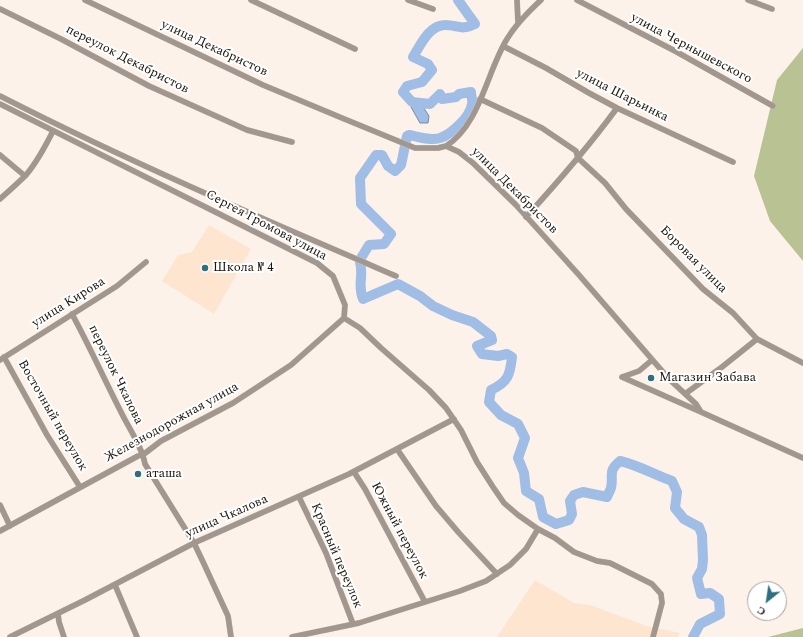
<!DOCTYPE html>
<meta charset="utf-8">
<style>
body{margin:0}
#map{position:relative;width:803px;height:637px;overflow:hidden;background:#fcf2ea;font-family:Spectral,serif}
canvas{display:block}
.north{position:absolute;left:747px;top:581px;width:40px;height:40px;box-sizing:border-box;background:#fff;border:1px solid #a4a19e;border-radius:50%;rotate:210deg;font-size:11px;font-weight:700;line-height:16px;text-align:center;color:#1c140c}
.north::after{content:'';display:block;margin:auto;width:14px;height:18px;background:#2d6f81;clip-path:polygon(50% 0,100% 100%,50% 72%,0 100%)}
</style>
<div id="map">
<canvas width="803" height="637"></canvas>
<div class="north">С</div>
</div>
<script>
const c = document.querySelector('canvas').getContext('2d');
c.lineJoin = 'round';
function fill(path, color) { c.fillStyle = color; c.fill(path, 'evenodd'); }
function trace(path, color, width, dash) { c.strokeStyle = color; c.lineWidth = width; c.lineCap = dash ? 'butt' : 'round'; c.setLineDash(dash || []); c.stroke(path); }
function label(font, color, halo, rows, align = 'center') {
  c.font = font + ' Spectral,serif'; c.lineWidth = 4; c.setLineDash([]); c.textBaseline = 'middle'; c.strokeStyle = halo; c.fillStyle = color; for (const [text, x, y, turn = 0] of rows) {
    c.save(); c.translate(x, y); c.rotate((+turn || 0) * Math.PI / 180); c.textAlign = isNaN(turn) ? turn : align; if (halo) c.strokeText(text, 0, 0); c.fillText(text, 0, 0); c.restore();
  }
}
const built = new Path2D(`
 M209,225L251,249L214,314L162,281L178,255L192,252Z
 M535,580L574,603L590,605L647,626L680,633L678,637H497Z`);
const forest = new Path2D(`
 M803,48V261L770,221L754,176L777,80Z
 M803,628V637H768Z`);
const water = new Path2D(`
 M420,102L429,116L428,123H420L411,107Z`);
const river = new Path2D(`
 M361,258L369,245L384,244L391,234L361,204L360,178L376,155H382L388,166L395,171L401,165L407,136L409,135C419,137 430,141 440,138C452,134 470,117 472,104C473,101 471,95 471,92L459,94L456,97L442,99L440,94L430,104L412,102L403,92L407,86L422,82L432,70L428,64L413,57C420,46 429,25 445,25C459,25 460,31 475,24L458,0
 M360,262C364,277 357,284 363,299L398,284L420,296L433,306L452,315L473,322L491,336L492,340L477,346L482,354L498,356L507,354L512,357C510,375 508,382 491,390L489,402L501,415L518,424L525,438L518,458L524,473L526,491L539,499L543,517L556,524L569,520L572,514L570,501L574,495L583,492L607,497C608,494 610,491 611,488C614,474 607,472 620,461C638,465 655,475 672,481L677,492L675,508L684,519L699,527L702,535L703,560L702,569L697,578L701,594L710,593L719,599L720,614L700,624L693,637`);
const minor = new Path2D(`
 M85,0L263,85L342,118L415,148H438L446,146L459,152L473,163L516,205L579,275L669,379L696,404L701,412L803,458
 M251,0L355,49
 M408,0L433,9
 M517,0L518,22
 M577,0L675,51L773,106
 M748,0L772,9
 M0,9L61,39L149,86L247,130L292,142
 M503,46L546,68L589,93L617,108L733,162
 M0,96C129,162 263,219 396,276
 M480,99L542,128L576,151L578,158L605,183L626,209L703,289L733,313L757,339L803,363
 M0,104L317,263L333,276L345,305L344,318
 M446,146C480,125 487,71 507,39C516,24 528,12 541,0
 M0,155L25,176
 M0,199C9,191 18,183 26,175C37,162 45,147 53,131
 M526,217C558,182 589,146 617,108
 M72,314C90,347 105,381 122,414C130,430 142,447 145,464L194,543L204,564L228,616L231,637
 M344,318L360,328L381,348L429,390L446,408L461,430L477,462L493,487L504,503L518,515L538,529L555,538L574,552L597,561L610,563L652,584L661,594L662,603L653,637
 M4,357L47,435L80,487
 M0,360L117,286L146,262
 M622,377L701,412
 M622,377L639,371L652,360
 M685,394L722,367L757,339
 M397,449L436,506L459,533L497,574
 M354,472L365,489L425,602
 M299,497L326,553L353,624
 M0,505L10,526
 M0,531L138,456L144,454L161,441L233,403L291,365L344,318
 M115,585L137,637
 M58,614L59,622L64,637
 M10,637L85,600L194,543L349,474L454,419
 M292,637L359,623L460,591L486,581L510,565L526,549L538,529`);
const markers = [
 [205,268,4,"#2d6f81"],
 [651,378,4,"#2d6f81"],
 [138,474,4,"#2d6f81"]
];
const streetNames = [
 ["улица Декабристов",214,49,25],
 ["улица Чернышевского",691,49,28],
 ["переулок Декабристов",127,60,27],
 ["улица Шарьинка",622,96,27],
 ["улица Декабристов",514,191,45],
 ["Сергея Громова улица",266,226,28],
 ["Боровая улица",693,260,45],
 ["улица Кирова",69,303,-32],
 ["переулок Чкалова",115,375,64],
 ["Восточный переулок",52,416,60],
 ["Железнодорожная улица",172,423,-29],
 ["улица Чкалова",227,517,-24],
 ["Южный переулок",399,531,62],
 ["Красный переулок",336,556,67]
];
const poiNames = [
 ["Школа № 4",213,268],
 ["Магазин Забава",659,378],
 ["аташа",146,474]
];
fill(built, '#fee5cf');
fill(forest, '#b8c292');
fill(water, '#a0bde6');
trace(water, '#788aa5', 1);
trace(river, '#a0bde6', 10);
trace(minor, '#d8cec6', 6);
trace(minor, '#a2978f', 5.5);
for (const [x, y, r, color] of markers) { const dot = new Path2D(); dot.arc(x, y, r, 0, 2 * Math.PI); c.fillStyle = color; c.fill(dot); trace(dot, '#fff', 1.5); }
label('13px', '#1c140c', '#fff', streetNames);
label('13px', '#1c140c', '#fff', poiNames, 'left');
</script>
